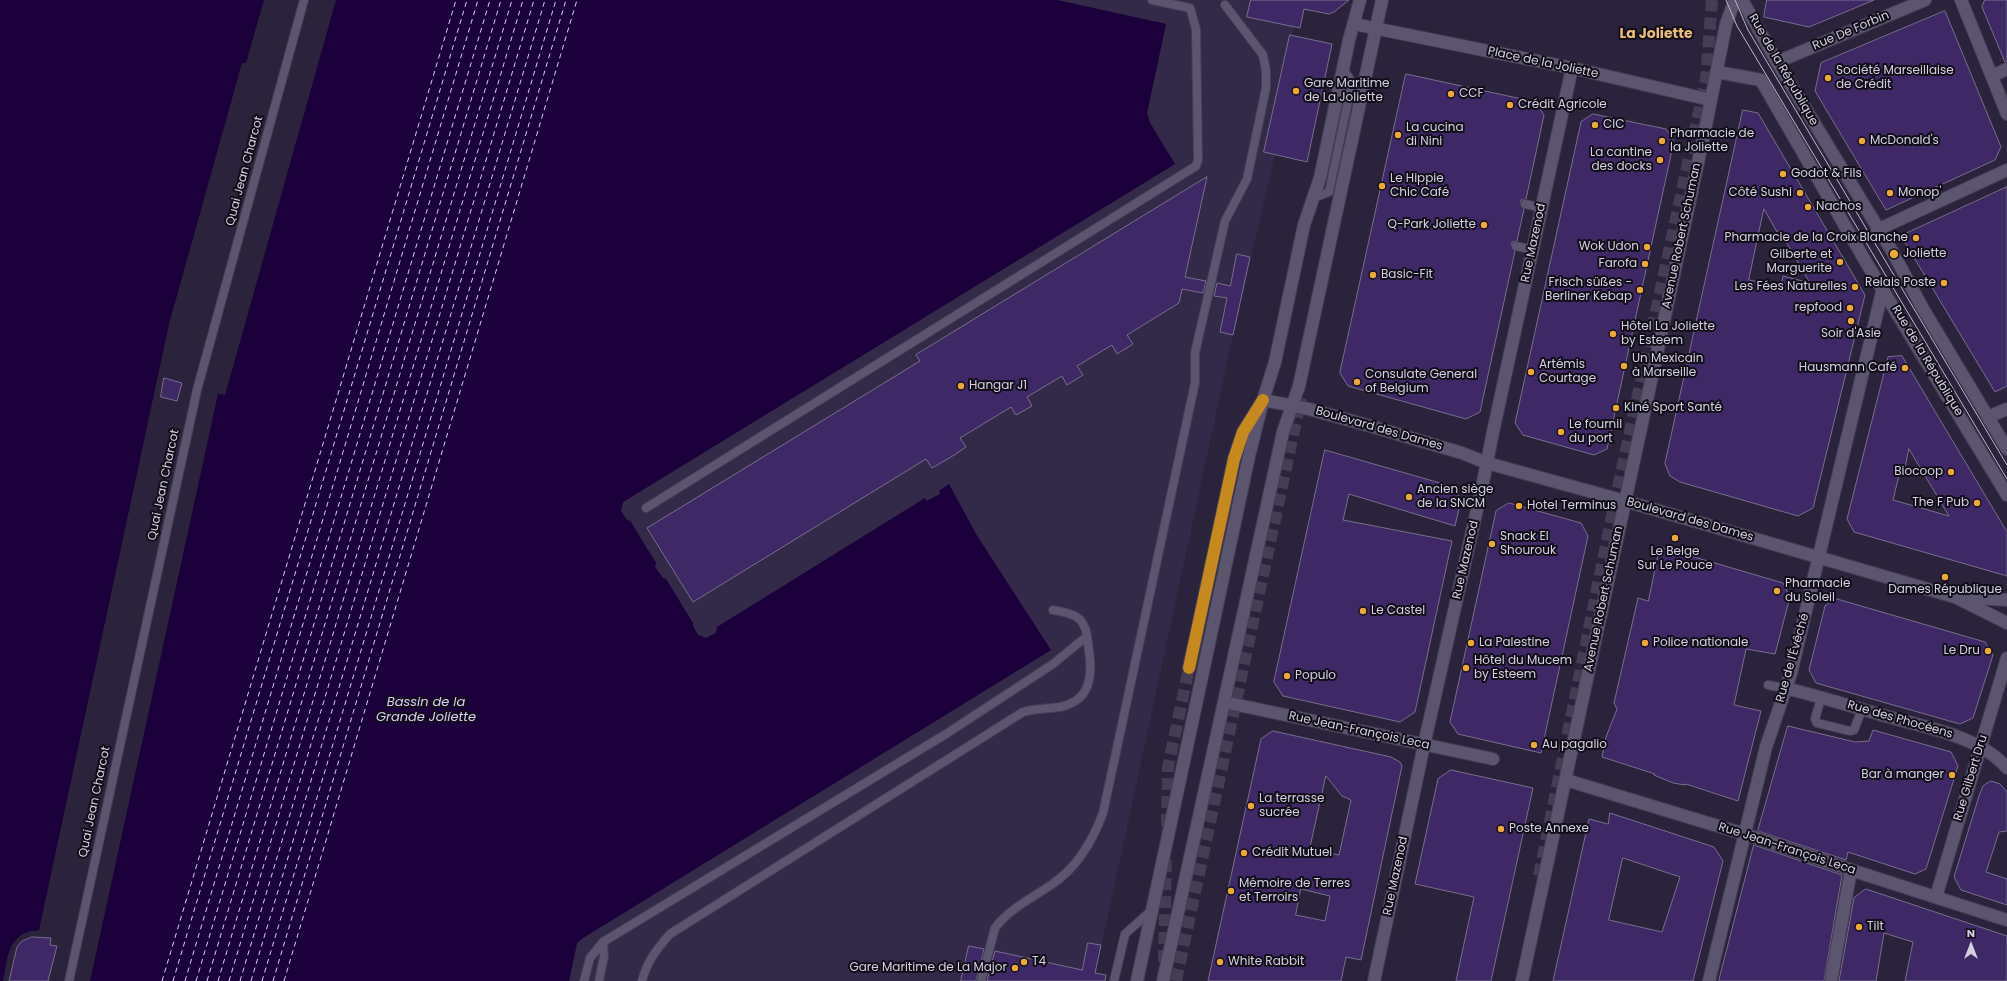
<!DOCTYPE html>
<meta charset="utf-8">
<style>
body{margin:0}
#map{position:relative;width:2007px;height:981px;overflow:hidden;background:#2a233b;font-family:Poppins,sans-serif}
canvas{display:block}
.north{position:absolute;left:1951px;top:925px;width:40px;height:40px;-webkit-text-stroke:3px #110e19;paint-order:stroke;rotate:0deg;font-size:11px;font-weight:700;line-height:16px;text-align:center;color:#d4d0e0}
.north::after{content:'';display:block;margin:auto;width:14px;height:18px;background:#d4d0e0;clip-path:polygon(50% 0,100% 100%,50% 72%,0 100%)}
</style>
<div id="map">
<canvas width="2007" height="981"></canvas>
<div class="north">N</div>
</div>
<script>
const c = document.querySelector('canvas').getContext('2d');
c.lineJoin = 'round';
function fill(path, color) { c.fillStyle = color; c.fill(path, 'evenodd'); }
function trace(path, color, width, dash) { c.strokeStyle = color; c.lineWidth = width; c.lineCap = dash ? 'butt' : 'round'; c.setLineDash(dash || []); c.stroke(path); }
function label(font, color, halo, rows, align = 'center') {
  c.font = font + ' Poppins,sans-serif'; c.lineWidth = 4; c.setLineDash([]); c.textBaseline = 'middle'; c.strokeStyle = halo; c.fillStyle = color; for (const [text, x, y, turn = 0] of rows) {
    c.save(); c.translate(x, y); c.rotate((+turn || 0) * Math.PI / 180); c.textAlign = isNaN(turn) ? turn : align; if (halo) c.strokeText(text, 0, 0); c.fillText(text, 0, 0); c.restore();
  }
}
const built = new Path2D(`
 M1057,0H1342L1338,9L1329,14L1298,10L1292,36L1332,44L1307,162L1275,155L1233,335L1094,981H569L577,943L976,534L949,484L940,494L926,501L925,499L717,627L716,633L706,638L698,635L693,626V623L666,579H663L655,567L656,563L631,521L627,520L621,510L623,502L1175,164L1150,123L1147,113L1166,24Z`);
const water = new Path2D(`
 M0,0H264L246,63H242L169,324L39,930C8,932 8,956 3,981H0Z
 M336,0H1057L1166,24L1147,113L1150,123L1175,164L623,502L621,511L627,520L630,521L656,563L655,567L663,578L666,579L693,623V626L698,635L706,638L716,633L717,627L925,498L927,501L940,494L939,491L949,484L976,534L1051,650L583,938L577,943L569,981H90L218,394L225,395Z`);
const ferry = new Path2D(`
 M162,981L456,0
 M173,981L467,0
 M185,981L478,0
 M196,981L490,0
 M207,981L501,0
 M218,981L512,0
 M229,981L523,0
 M240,981L534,0
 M251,981L545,0
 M262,981L556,0
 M273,981L566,0
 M284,981L577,0`);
const building = new Path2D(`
 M1251,0H1349L1334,12L1329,14L1304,9L1300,28L1247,17Z
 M1767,0H1874L1809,27L1764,17Z
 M1985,0H2007V62H2005L1982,7Z
 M1945,11L2001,147L1995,160L1886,210L1815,91L1821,63Z
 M1290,35L1332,44L1307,162L1264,152Z
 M1406,74L1536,102L1544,115L1526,199L1521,200L1520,203L1524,209L1517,241L1512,242L1511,245L1515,251L1480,412L1466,419L1348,386L1340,373Z
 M1743,110L1758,113L1865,295L1813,508L1798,516L1680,482L1670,476L1665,464ZM1764,209L1777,232L1779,230L1810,283L1783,276L1781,286L1749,280Z
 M1593,114L1666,129L1674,141L1607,449L1594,455L1523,435L1515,423L1581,122Z
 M1207,177L1185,277L1206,281L1203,293L1182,289L1179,303L1127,335L1133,344L1117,354L1112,345L1077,366L1083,375L1067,385L1062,376L1027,397L1032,406L1016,415L1011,407L960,438L966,447L951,457L932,468L926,459L693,602L647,528L920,361L916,355Z
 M2007,187V386L1995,392L1901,236Z
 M1237,254L1250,257L1233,335L1220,332L1227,298L1214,296L1217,283L1230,286Z
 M1902,356L2007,532V576L1854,532L1847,519L1888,357ZM1909,449L1949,516L1893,500L1900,471H1904Z
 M164,378L182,383L177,401L161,397Z
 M1325,450L1454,487L1461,500L1455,526L1349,494L1343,520L1452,541L1415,712L1400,722L1283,696L1274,682Z
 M1509,503L1581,523L1588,536L1541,753L1458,734L1450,722L1496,511Z
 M1660,547L1783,583L1790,597L1775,654L1746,649L1734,705L1761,711L1738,801L1686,784L1685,785L1673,783L1654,775L1655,774L1602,757L1606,737L1617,709L1614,703L1638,598L1648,601Z
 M1837,599L1985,642L1993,655L1973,718L1960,724L1816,683L1809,670L1825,606Z
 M1788,726L1855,742L1869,741L1873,730L1951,752L1958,766L1926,869L1915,874L1848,852L1846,860L1758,831Z
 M1273,731L1391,757L1400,762L1402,766L1361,960L1346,957L1341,981H1208L1261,739ZM1326,776L1342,796L1351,800L1339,855L1310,849ZM1301,889L1330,896L1325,921L1296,915Z
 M1451,770L1533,788L1491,981H1456L1474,897L1415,884L1438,779Z
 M1991,781L2000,784L2007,792V831L1999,832L1986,872L2007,879V905L1961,890L1954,877L1979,796L1983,786Z
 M1610,813L1714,847L1723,861L1693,981H1553L1589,819L1608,824ZM1623,858L1680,877L1662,932L1609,920Z
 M1754,845L1842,875L1824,981H1719Z
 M1866,889L2007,936V981H1905L1913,942L1884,933L1876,981H1839L1854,898Z
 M32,937L51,938L50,945L57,946L48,981H9L17,947L21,942Z
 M1088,943L1101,945L1095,973L1106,975L1105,981H987L995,951L1082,970Z
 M969,946L984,949L976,981H961Z`);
const highwayTunnel = new Path2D(`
 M1167,826L1168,767L1189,668
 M1539,876L1611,520L1706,79L1712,0
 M1164,962L1166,859
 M1176,981L1301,398`);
const lane = new Path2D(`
 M1313,198L1329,192L1352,82L1343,69
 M1525,204L1542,208
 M1516,246L1533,250
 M646,508L1196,166L1198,160L1196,29L1190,8L1152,0
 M1768,685L1785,688
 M1821,698L1815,719L1817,723L1850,731L1854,730L1862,709
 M69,981L197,390L304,0
 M584,981L590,958L603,942L946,734L1053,664L1087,636C1084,615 1071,613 1053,610
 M599,981L604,956L603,942
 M642,981C647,961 657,949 670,934L1023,712C1035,708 1047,709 1060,707C1098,699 1091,665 1087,636
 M981,981L995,928C1009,909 1032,898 1051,885C1077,868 1093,840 1103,813L1195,383V353L1225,221L1247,179L1266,88V71L1263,55L1225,5
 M1114,981L1125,934L1152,910`);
const street = new Path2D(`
 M1961,0L2007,114
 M1354,24L1572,68L1711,100
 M1777,62L1925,0
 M1992,76L2007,69
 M1877,230L2007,170
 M1988,417L2007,409
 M1785,688C1818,696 1850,706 1882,715C1922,727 1979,735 2007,768
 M1224,702L1493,759
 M1566,780L1754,837L1851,870L2007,920
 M1936,897L2007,658
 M1374,981L1424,745L1482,487L1493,432L1572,68
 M1709,981L1766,747L1791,673L1883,288
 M1831,981L1851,870`);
const secondary = new Path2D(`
 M1742,0L1777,62L1892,251L1922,307L2007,449
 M1717,72L1761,80L1867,264L2007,495
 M1263,400L1309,409L1370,426L1462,453L1487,463L1625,501L1955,597L2007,623
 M1960,597L2007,600
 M1137,981L1249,456L1263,400L1275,362L1304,225L1320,178L1349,40L1360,0
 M1163,981L1283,432L1299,386L1382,0
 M1522,981L1705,130L1726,24L1735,0`);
const highway = new Path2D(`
 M1189,668L1234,459L1243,432L1263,400`);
const tram = new Path2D(`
 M1726,0L1737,26L2007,479
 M1735,0L1748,30L2007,465`);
const markers = [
 [1828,78,4,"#eca93a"],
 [1296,91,4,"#eca93a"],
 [1451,94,4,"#eca93a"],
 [1510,105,4,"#eca93a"],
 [1595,125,4,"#eca93a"],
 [1398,135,4,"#eca93a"],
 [1662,141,4,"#eca93a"],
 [1862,141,4,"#eca93a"],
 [1660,160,4,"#eca93a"],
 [1783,174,4,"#eca93a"],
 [1382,186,4,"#eca93a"],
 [1800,193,4,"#eca93a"],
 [1890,193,4,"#eca93a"],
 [1808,207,4,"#eca93a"],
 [1484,225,4,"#eca93a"],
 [1916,238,4,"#eca93a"],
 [1647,247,4,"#eca93a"],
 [1894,254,5,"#eca93a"],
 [1840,262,4,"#eca93a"],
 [1645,264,4,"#eca93a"],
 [1373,275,4,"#eca93a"],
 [1944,283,4,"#eca93a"],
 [1855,287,4,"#eca93a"],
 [1640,290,4,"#eca93a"],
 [1850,308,4,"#eca93a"],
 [1851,321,4,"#eca93a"],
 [1613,334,4,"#eca93a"],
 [1624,366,4,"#eca93a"],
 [1905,368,4,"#eca93a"],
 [1531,372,4,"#eca93a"],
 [1357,382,4,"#eca93a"],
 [961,386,4,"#eca93a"],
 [1616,408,4,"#eca93a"],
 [1561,432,4,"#eca93a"],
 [1951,472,4,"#eca93a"],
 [1409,497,4,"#eca93a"],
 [1977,503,4,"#eca93a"],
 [1519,506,4,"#eca93a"],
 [1675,538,4,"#eca93a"],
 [1492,544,4,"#eca93a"],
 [1945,577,4,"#eca93a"],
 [1777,591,4,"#eca93a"],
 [1363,611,4,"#eca93a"],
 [1471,643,4,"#eca93a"],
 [1645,643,4,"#eca93a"],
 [1988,651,4,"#eca93a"],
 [1466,668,4,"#eca93a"],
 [1287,676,4,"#eca93a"],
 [1534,745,4,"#eca93a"],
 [1952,775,4,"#eca93a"],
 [1251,806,4,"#eca93a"],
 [1501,829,4,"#eca93a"],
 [1244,853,4,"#eca93a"],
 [1231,891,4,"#eca93a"],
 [1859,927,4,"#eca93a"],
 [1024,962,4,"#eca93a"],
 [1220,962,4,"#eca93a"],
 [1015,968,4,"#eca93a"]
];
const streetNames = [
 ["Rue De Forbin",1851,31,-23],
 ["Place de la Joliette",1543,63,12],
 ["Rue de la République",1783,70,60],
 ["Quai Jean Charcot",245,171,-75],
 ["Avenue Robert Schuman",1682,236,-78],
 ["Rue Mazenod",1534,243,-78],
 ["Rue de la République",1927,361,59],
 ["Boulevard des Dames",1379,429,16],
 ["Quai Jean Charcot",164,485,-78],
 ["Boulevard des Dames",1690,520,16],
 ["Rue Mazenod",1466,560,-77],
 ["Avenue Robert Schuman",1604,599,-78],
 ["Rue de l'Évêché",1793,658,-74],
 ["Rue des Phocéens",1900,720,16],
 ["Rue Jean-François Leca",1359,731,12],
 ["Rue Gilbert Dru",1971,778,-73],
 ["Quai Jean Charcot",95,802,-78],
 ["Rue Jean-François Leca",1787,849,18],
 ["Rue Mazenod",1396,876,-78]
];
const poiNames = [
 ["Société Marseillaise",1836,71],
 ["de Crédit",1836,85],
 ["Gare Maritime",1304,84],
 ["de La Joliette",1304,98],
 ["CCF",1459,94],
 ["Crédit Agricole",1518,105],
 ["CIC",1603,125],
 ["La cucina",1406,128],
 ["di Nini",1406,142],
 ["Pharmacie de",1670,134],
 ["la Joliette",1670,148],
 ["McDonald's",1870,141],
 ["La cantine",1652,153,"right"],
 ["des docks",1652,167,"right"],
 ["Godot & Fils",1791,174],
 ["Le Hippie",1390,179],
 ["Chic Café",1390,193],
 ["Côté Sushi",1792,193,"right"],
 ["Monop'",1898,193],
 ["Nachos",1816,207],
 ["Q-Park Joliette",1476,225,"right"],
 ["Pharmacie de la Croix Blanche",1908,238,"right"],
 ["Wok Udon",1639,247,"right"],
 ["Joliette",1903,254],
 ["Gilberte et",1832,255,"right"],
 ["Marguerite",1832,269,"right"],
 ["Farofa",1637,264,"right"],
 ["Basic-Fit",1381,275],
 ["Frisch süßes -",1632,283,"right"],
 ["Berliner Kebap",1632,297,"right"],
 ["Relais Poste",1936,283,"right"],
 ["Les Fées Naturelles",1847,287,"right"],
 ["repfood",1842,308,"right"],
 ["Hôtel La Joliette",1621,327],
 ["by Esteem",1621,341],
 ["Soir d'Asie",1851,334,"center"],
 ["Un Mexicain",1632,359],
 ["à Marseille",1632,373],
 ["Artémis",1539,365],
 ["Courtage",1539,379],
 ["Hausmann Café",1897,368,"right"],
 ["Consulate General",1365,375],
 ["of Belgium",1365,389],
 ["Hangar J1",969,386],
 ["Kiné Sport Santé",1624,408],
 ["Le fournil",1569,425],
 ["du port",1569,439],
 ["Biocoop",1943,472,"right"],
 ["Ancien siège",1417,490],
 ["de la SNCM",1417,504],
 ["The F Pub",1969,503,"right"],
 ["Hotel Terminus",1527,506],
 ["Snack El",1500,537],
 ["Shourouk",1500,551],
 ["Le Belge",1675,552,"center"],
 ["Sur Le Pouce",1675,566,"center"],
 ["Pharmacie",1785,584],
 ["du Soleil",1785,598],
 ["Dames République",1945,590,"center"],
 ["Le Castel",1371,611],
 ["La Palestine",1479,643],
 ["Police nationale",1653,643],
 ["Le Dru",1980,651,"right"],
 ["Hôtel du Mucem",1474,661],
 ["by Esteem",1474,675],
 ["Populo",1295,676],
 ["Au pagalio",1542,745],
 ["Bar à manger",1944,775,"right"],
 ["La terrasse",1259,799],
 ["sucrée",1259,813],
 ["Poste Annexe",1509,829],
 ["Crédit Mutuel",1252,853],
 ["Mémoire de Terres",1239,884],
 ["et Terroirs",1239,898],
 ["Tilt",1867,927],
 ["T4",1032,962],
 ["White Rabbit",1228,962],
 ["Gare Maritime de La Major",1007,968,"right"]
];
const waterNames = [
 ["Bassin de la",426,703],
 ["Grande Joliette",426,718]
];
const quarterNames = [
 ["La Joliette",1656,34]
];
fill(built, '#332948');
fill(water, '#1b003b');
trace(ferry, '#d8cdf4', 1, [5, 4]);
fill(building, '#3f2866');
trace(building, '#776f8c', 1);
trace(highwayTunnel, '#443d54', 12, [12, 6]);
trace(lane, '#453e53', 10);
trace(street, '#453e53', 14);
trace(secondary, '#453e53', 14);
trace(highway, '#453e53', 14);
trace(lane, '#5c5570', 8);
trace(street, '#5c5570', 12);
trace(secondary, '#5c5570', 12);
trace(highway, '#c6891e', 12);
trace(tram, '#beb9ca', 1);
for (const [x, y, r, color] of markers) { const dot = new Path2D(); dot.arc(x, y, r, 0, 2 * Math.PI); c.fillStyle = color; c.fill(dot); trace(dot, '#110e19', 1.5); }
label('12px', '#d4d0e0', '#110e19', streetNames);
label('12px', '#d4d0e0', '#110e19', poiNames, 'left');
label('italic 13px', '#d8cdf4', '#110e19', waterNames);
label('bold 14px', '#ecbd7a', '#110e19', quarterNames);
</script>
